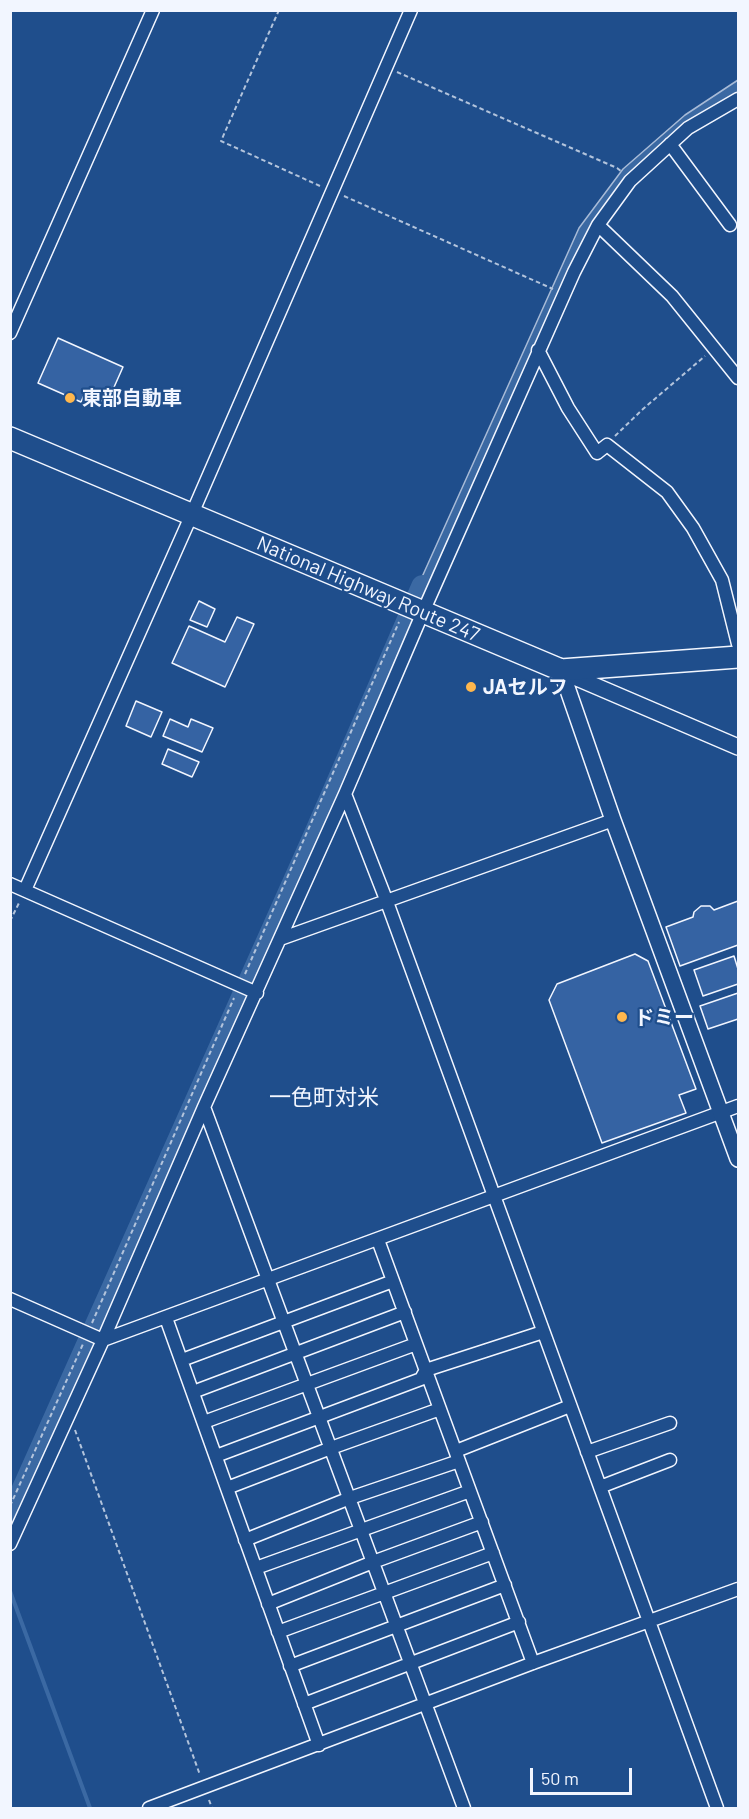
<!DOCTYPE html>
<meta charset="utf-8">
<style>
body{margin:0}
#map{position:relative;width:749px;height:1819px;overflow:hidden;background:#1f4e8c;font-family:Barlow,sans-serif}
canvas{display:block}
.frame{position:absolute;inset:0;border:12px solid #f2f6ff;pointer-events:none}
.scale{position:absolute;left:530px;top:1768px;width:102px;height:27px;box-sizing:border-box;border:3px solid #f2f6ff;border-top:0;padding-left:8px;font-size:18px;line-height:21px;white-space:nowrap;color:#f2f6ff;-webkit-text-stroke:4px #1f4e8c;paint-order:stroke}
</style>
<div id="map">
<canvas width="749" height="1819"></canvas>
<div class="frame"></div>
<div class="scale">50 m</div>
</div>
<script>
const c = document.querySelector('canvas').getContext('2d');
c.lineJoin = 'round';
function fill(path, color) { c.fillStyle = color; c.fill(path, 'evenodd'); }
function trace(path, color, width, dash) { c.strokeStyle = color; c.lineWidth = width; c.lineCap = dash ? 'butt' : 'round'; c.setLineDash(dash || []); c.stroke(path); }
function label(font, color, halo, rows, align = 'center') {
  c.font = font + ' Barlow,"Noto Sans JP",sans-serif'; c.lineWidth = 4.5; c.setLineDash([]); c.textBaseline = 'middle'; c.strokeStyle = halo; c.fillStyle = color; for (const [text, x, y, turn = 0] of rows) {
    c.save(); c.translate(x, y); c.rotate((+turn || 0) * Math.PI / 180); c.textAlign = isNaN(turn) ? turn : align; if (halo) c.strokeText(text, 0, 0); c.fillText(text, 0, 0); c.restore();
  }
}
const water = new Path2D(`
 M738,80V94L682,129L591,226L561,287L422,600L413,597L579,228L623,169L685,115Z`);
const stream = new Path2D(`
 M10,1591L90,1808`);
const river = new Path2D(`
 M10,1520L316,834L423,587`);
const building = new Path2D(`
 M58,338L123,367L107,403L85,393L81,402L38,383Z
 M199,601L215,609L207,627L190,620Z
 M237,617L254,624L225,687L172,663L189,626L225,642Z
 M136,701L162,712L151,737L126,726Z
 M170,719L188,727L191,719L213,728L202,752L163,736Z
 M168,749L199,762L192,777L162,764Z
 M738,901V945L680,966L666,927L693,917L694,912L701,906H710L714,910Z
 M635,954L648,961L696,1089L679,1095L686,1113L602,1143L549,1000L557,984Z
 M734,956L738,969V984L703,996L694,970Z
 M738,993V1019L708,1029L700,1006Z`);
const path = new Path2D(`
 M279,10L221,141L320,186
 M397,72L617,168L622,172
 M344,196L553,289
 M615,436L643,409L705,356
 M10,921L20,901
 M245,974L399,622
 M92,1323L234,998
 M75,1430L200,1775
 M10,1506L83,1344
 M209,1800L212,1808`);
const minor = new Path2D(`
 M670,144L730,225
 M598,225L672,296L738,378
 M10,333L153,10
 M538,350L568,408L597,453L607,445L667,492L693,528L722,580L738,644
 M345,794L387,902L717,1808
 M10,884L257,993
 M25,890L188,523L411,10
 M280,939L613,820
 M204,1107L464,1808
 M378,1240L533,1663
 M10,1299L103,1340L738,1106
 M166,1318L319,1745
 M182,1360L393,1281
 M193,1392L405,1312
 M204,1422L416,1344
 M456,1451L570,1406
 M587,1452L670,1423
 M216,1456L421,1379L426,1370L543,1332
 M600,1487L670,1460
 M227,1488L331,1448L440,1409
 M245,1540L350,1498L459,1461
 M10,1544L103,1340L204,1107L345,794L423,612L574,272L598,225L630,181L688,128L738,99
 M256,1568L470,1491
 M268,1604L373,1562L482,1522
 M278,1632L493,1553
 M290,1666L505,1585
 M304,1704L519,1622
 M149,1808L533,1663L738,1589`);
const tertiary = new Path2D(`
 M561,670L613,820L738,1159
 M563,672L738,747`);
const trunk = new Path2D(`
 M10,438L561,670L738,657`);
const markers = [
 [70,398,6,"#ffb74d"],
 [471,687,6,"#ffb74d"],
 [622,1017,6,"#ffb74d"]
];
const poiNames = [
 ["東部自動車",82,398],
 ["JAセルフ",483,687],
 ["ドミー",634,1017]
];
const streetNames = [
 ["National Highway Route 247",368,589,23]
];
const quarterNames = [
 ["一色町対米",324,1098]
];
fill(water, '#3b69a3');
trace(water, '#a8bbd7', 1.5);
trace(stream, '#3b69a3', 4);
trace(river, '#3b69a3', 24);
fill(building, '#3563a3');
trace(building, '#f2f6ff', 1.5);
trace(minor, '#f2f6ff', 15);
trace(tertiary, '#f2f6ff', 18);
trace(trunk, '#f2f6ff', 24);
trace(path, '#b3c4dc', 2, [4.5, 3]);
trace(minor, '#1f4e8c', 12);
trace(tertiary, '#1f4e8c', 15);
trace(trunk, '#1f4e8c', 21);
for (const [x, y, r, color] of markers) { const dot = new Path2D(); dot.arc(x, y, r, 0, 2 * Math.PI); c.fillStyle = color; c.fill(dot); trace(dot, '#1f4e8c', 2); }
label('bold 20px', '#f2f6ff', '#1f4e8c', poiNames, 'left');
label('20px', '#f2f6ff', '#1f4e8c', streetNames);
label('22px', '#f2f6ff', '#1f4e8c', quarterNames);
</script>
